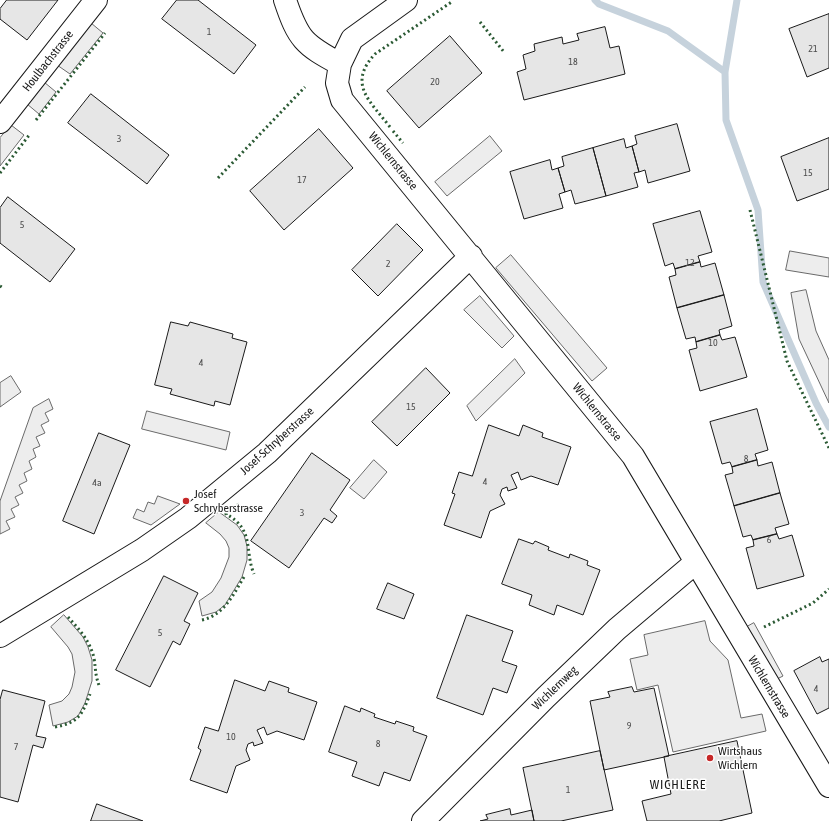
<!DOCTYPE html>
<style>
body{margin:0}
canvas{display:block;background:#fff}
</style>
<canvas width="829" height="821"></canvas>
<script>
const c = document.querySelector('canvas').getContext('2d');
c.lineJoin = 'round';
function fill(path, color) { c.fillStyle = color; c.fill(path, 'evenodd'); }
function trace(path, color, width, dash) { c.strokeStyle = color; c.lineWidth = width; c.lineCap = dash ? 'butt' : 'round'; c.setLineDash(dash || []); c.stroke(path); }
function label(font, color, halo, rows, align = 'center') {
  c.font = font + ' "Asap Condensed",sans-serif'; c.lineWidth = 3; c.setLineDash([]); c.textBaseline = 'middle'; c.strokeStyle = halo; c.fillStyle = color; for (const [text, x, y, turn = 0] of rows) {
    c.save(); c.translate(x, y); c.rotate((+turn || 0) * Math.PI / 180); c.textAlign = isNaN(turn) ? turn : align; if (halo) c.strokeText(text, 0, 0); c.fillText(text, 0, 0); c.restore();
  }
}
const parking = new Path2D(`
 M91,23L103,33L70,74L57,65Z
 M44,82L56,92L39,114L27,104Z
 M11,125L24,135L0,166V138Z
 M490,136L502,151L447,196L435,182Z
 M790,251L829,258V277L786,270Z
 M511,255L607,368L592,381L496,268Z
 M806,290L816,331L829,360V403L799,339L791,293Z
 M480,296L514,336L502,348L464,310Z
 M515,359L525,373L476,421L467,406Z
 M11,376L21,392L0,407V383Z
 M49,399L53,409L45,413L49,421L41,425L45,433L36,437L40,446L33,449L36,457L29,461L32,469L24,473L27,481L19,485L23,493L15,497L19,505L11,509L15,517L6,521L10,529L0,534V501L33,408Z
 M147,411L230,432L226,450L142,429Z
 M374,460L387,472L364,499L350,488Z
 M158,496L180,504L151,525L133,518L137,509L144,512L148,502L154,504Z
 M219,512L237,525L244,535L247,546V560L242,577L225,605L216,612L202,616L199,601L212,592L221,578L229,557V548L226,541L220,534L206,523Z
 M64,615L83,637L88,647L92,660V681L85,703L78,716L68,722L53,726L49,705L62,701L69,694L72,687L75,672L72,654L68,647L51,627Z
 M705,621L710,641L728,660L741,718L762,714L766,731L673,752L658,685L637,690L630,659L648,655L644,635Z
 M754,623L783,676L775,680L745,628Z`);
const stream = new Path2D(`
 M595,0L599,4L668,31L725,72
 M737,0L725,72L726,120L758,210L763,282L816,403L829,427`);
const building = new Path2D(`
 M7,0H58L27,40L0,19V9Z
 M177,0H198L256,45L234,74L162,19Z
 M829,14V68L807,77L789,29Z
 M605,27L610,48L619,46L625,74L524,100L517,72L526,69L523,55L535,51L534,44L562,37L563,44L579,40L577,34Z
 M450,36L482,73L419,128L387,91Z
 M91,94L169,155L147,184L68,123Z
 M677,124L690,171L648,183L645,170L639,172L632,146L637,144L635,136Z
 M319,129L353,168L284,230L250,191Z
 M829,138V189L797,201L781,157Z
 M624,139L626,148L632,146L639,172L634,173L638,187L606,196L593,148Z
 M593,148L606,196L575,204L571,190L565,192L558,168L564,166L562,157Z
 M550,160L552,170L558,168L565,192L559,194L563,208L524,219L510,172Z
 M8,197L75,249L50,282L0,243V208Z
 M700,211L712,252L698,256L700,262L675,269L673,263L665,266L653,224Z
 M397,224L423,250L378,296L352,270Z
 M700,262L701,267L715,263L724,295L677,308L669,277L676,275L675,269Z
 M724,295L732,326L719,330L720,335L696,342L695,337L686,339L677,308Z
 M171,322L188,326L190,322L233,334L232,338L247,342L230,405L215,401L214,406L170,394L172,389L155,385Z
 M720,335L722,340L735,337L747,377L700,391L689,350L697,348L696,342Z
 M426,368L450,393L397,446L372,422Z
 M757,409L768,450L755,454L757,460L732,467L730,462L722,464L710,422Z
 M489,425L519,436L523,425L543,433L542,437L571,447L558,485L531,476L521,480L518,472L511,475L517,488L508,491L507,487L502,489L500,495L505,504L490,511L481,538L444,525L455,494L452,493L459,472L472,476Z
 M99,433L130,445L94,534L63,521Z
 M312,453L350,480L330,510L337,516L332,523L324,518L289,568L251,541Z
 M757,460L758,466L772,462L780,493L734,506L725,475L733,473L732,467Z
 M780,493L789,524L775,528L777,534L753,540L751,535L743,537L734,506Z
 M777,534L779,539L792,535L804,576L757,589L746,548L754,546L753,540Z
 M519,539L533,544L535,541L549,547L548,550L569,558L570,554L588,561L587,565L600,570L583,615L557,605L554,615L529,605L532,595L502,584Z
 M164,576L198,593L184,621L190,624L180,645L173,641L150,687L116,670Z
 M388,583L414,594L404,619L377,609Z
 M467,615L513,631L502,661L517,666L507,693L493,688L483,715L437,698Z
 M820,657L822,662L829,659V708L817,714L794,671Z
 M235,680L265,691L269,681L289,688L288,692L317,702L304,740L277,731L267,735L264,727L257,730L263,743L254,746L253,742L248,744L246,750L250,760L236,766L227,793L190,780L201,750L198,748L205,727L218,731Z
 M632,687L634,692L654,688L669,756L604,770L590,701L610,697L608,692Z
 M3,690L45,701L36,736L46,738L43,748L33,745L18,802L0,797V700Z
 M345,706L360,712L361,708L375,714L374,717L395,724L396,721L414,727L413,731L427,736L410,781L384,772L379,786L352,776L357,762L329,752Z
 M737,741L752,813L719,821H647L642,801L671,794L664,757Z
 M600,751L613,810L561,821H534L523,768Z
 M97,804L143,821H91Z
 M510,809L511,815L532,810L534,821H480L488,819L486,815Z`);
const minor = new Path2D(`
 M285,0C298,39 304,45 340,64
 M406,0L352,39L340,64L337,83L342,100L633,456L829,786
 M0,122L96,0
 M0,636L142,550L188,518L267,453L471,256
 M423,821L546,697L617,629L695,563`);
const hedge = new Path2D(`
 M480,22L504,52
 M36,120L105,33
 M390,127C370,101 347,84 375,54L453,1
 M393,131L403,143
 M0,173L30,134
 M218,178L305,87
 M750,210L787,361L829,448
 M0,286L3,288
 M239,504L226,514C255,530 244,550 254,574
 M68,617C79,629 90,641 94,658C96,671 95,675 100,688
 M202,620C224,615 233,595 244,577
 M764,627L813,603L829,589
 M55,727C78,723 82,715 90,694`);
const markers = [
 [186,501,4,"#c62828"],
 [710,758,4,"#c62828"]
];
const numberNames = [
 ["1",209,32],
 ["21",813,49],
 ["18",573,62],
 ["20",435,82],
 ["3",119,139],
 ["15",808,173],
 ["17",302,180],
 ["5",22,225],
 ["12",690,263],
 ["2",388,264],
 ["10",713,343],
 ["4",201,363],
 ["15",411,407],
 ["8",746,459],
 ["4",485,482],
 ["4a",97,483],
 ["3",302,513],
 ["6",769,540],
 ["5",160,633],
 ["4",816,689],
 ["9",629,726],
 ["10",231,737],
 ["8",378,744],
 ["7",16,747],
 ["1",568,790]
];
const streetNames = [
 ["Houlbachstrasse",48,61,-52],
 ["Wichlernstrasse",393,161,51],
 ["Wichlernstrasse",597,412,51],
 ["Josef-Schryberstrasse",277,441,-42],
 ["Wichlernstrasse",769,687,59],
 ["Wichlernweg",555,688,-44]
];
const poiNames = [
 ["Josef",194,494],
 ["Schryberstrasse",194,508],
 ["Wirtshaus",718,751],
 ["Wichlern",718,765]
];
const neighbourhoodNames = [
 ["WICHLERE",678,785]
];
fill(parking, '#ededed');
trace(parking, '#6a6a6a', 1);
trace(stream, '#c6d2dc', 7);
fill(building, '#e6e6e6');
trace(building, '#1a1a1a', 1);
trace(minor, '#1a1a1a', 24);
trace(minor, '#fff', 22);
trace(hedge, '#2b5a34', 3, [2, 3]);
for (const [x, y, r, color] of markers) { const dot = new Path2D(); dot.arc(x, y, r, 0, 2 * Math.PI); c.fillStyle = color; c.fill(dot); trace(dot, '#fff', 1.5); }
label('10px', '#4d4d4d', null, numberNames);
label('12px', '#1a1a1a', '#fff', streetNames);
label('12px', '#1a1a1a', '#fff', poiNames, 'left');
c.letterSpacing = '1px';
label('13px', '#1a1a1a', '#fff', neighbourhoodNames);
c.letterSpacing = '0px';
</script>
